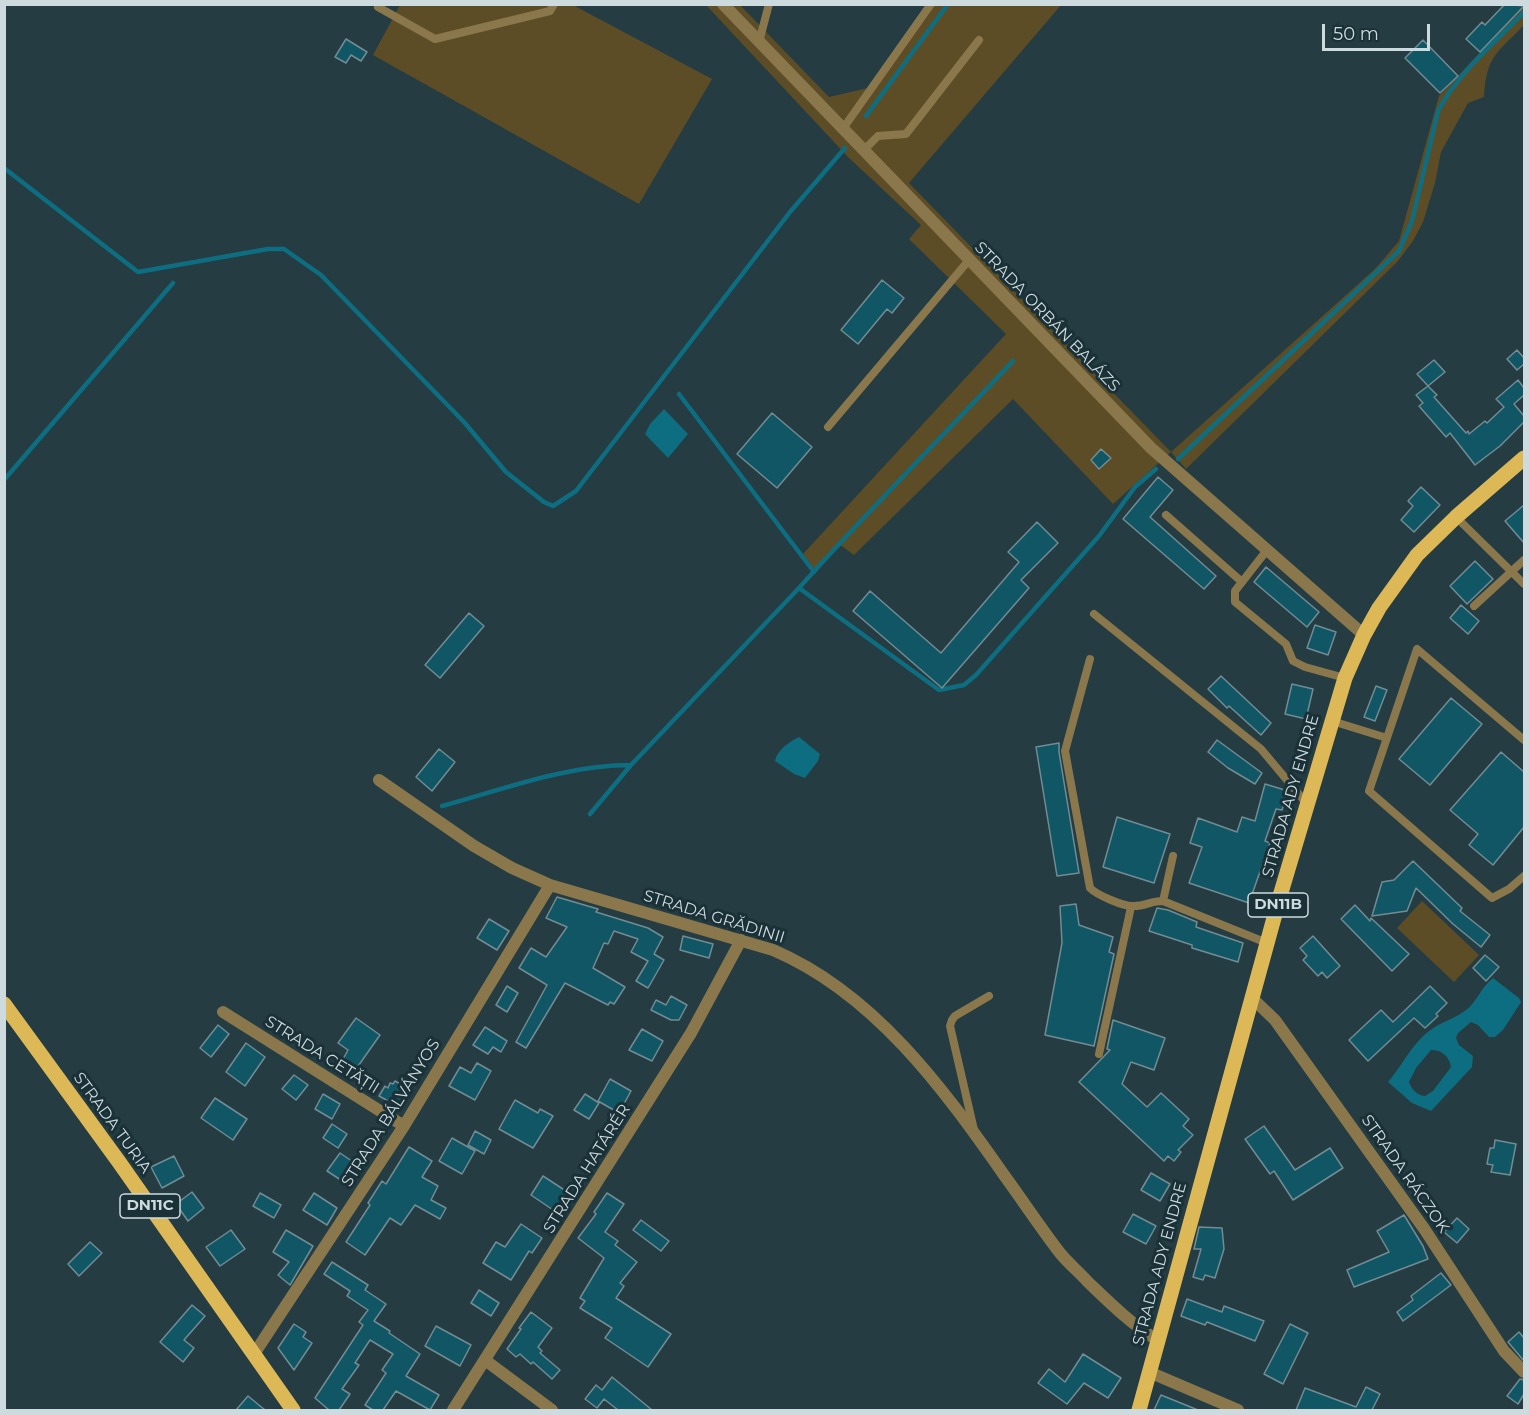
<!DOCTYPE html>
<meta charset="utf-8">
<style>
body{margin:0}
#map{position:relative;width:1529px;height:1415px;overflow:hidden;background:#243c42;font-family:Montserrat,sans-serif}
canvas{display:block}
.frame{position:absolute;inset:0;border:6px solid #cddade;pointer-events:none}
.scale{position:absolute;left:1322px;top:24px;width:108px;height:27px;box-sizing:border-box;border:3px solid #cddade;border-top:0;padding-left:8px;font-size:18px;line-height:21px;white-space:nowrap;color:#cddade;-webkit-text-stroke:4px #1a3137;paint-order:stroke}
</style>
<div id="map">
<canvas width="1529" height="1415"></canvas>
<div class="frame"></div>
<div class="scale">50 m</div>
</div>
<script>
const c = document.querySelector('canvas').getContext('2d');
c.lineJoin = 'round';
function fill(path, color) { c.fillStyle = color; c.fill(path, 'evenodd'); }
function trace(path, color, width, dash) { c.strokeStyle = color; c.lineWidth = width; c.lineCap = dash ? 'butt' : 'round'; c.setLineDash(dash || []); c.stroke(path); }
function label(font, color, halo, rows, align = 'center') {
  c.font = font + ' Montserrat,sans-serif'; c.lineWidth = 6; c.setLineDash([]); c.textBaseline = 'middle'; c.strokeStyle = halo; c.fillStyle = color; for (const [text, x, y, turn = 0] of rows) {
    c.save(); c.translate(x, y); c.rotate((+turn || 0) * Math.PI / 180); c.textAlign = isNaN(turn) ? turn : align; if (halo) c.strokeText(text, 0, 0); c.fillText(text, 0, 0); c.restore();
  }
}
const green = new Path2D(`
 M400,5H573L712,79L639,204L373,55Z
 M706,5H740L829,97L868,88L927,5H1061L909,183L1171,452L1375,269L1399,241L1439,96L1524,6V25C1498,52 1486,56 1484,97L1468,103L1441,152L1435,183L1423,222L1413,241L1397,262L1186,469L1171,452L1113,504L1013,399L854,555L839,544L816,571L803,554L1006,334L909,239L921,225L849,158Z
 M1422,901L1479,955L1454,982L1397,928Z`);
const water = new Path2D(`
 M664,409L688,434L668,458L645,434L650,424Z
 M799,737L820,754L818,761L805,778L794,774L775,761C777,750 789,742 799,737Z
 M1493,978L1519,998L1521,1002L1503,1030L1495,1037H1489L1478,1025L1471,1022L1458,1033L1456,1038L1459,1045L1473,1056L1472,1067L1431,1111L1412,1103L1388,1082C1402,1066 1411,1045 1429,1031C1440,1022 1455,1019 1466,1010C1478,1001 1480,988 1493,978ZM1431,1050C1442,1050 1449,1056 1451,1067L1433,1091L1425,1096C1417,1095 1412,1090 1409,1082L1416,1068Z`);
const stream = new Path2D(`
 M866,116L948,4
 M4,168L138,272L268,249H284L321,275L464,422L506,472L544,502L553,506L576,491L790,212L845,148
 M679,394L814,572
 M1178,459L1399,251L1412,221L1438,111C1457,74 1496,41 1524,12
 M4,480L173,283
 M799,588C868,511 942,437 1013,361
 M442,806C504,789 567,765 631,765
 M590,814L631,765L799,588L939,690L964,685L976,675L1099,536L1135,487L1156,469`);
const building = new Path2D(`
 M1505,4L1524,6L1480,52L1466,39L1482,22L1485,25Z
 M346,39L367,52L361,61L351,55L346,63L335,57Z
 M1423,40L1458,76L1440,93L1405,58Z
 M882,280L904,298L892,313L887,309L858,344L841,330Z
 M1517,350L1524,358V364L1517,370L1507,359Z
 M1434,360L1445,372L1428,386L1417,374Z
 M1518,380L1524,388V395L1514,404L1524,416V422L1500,446L1475,465L1450,433L1446,437L1419,406L1423,403L1416,395L1428,386L1437,395L1434,397L1466,433L1468,431L1469,434L1485,421L1487,423L1504,407L1496,399Z
 M772,413L812,447L777,488L737,454Z
 M1101,449L1111,458L1099,469L1091,460Z
 M1158,477L1173,490L1150,517L1216,576L1204,589L1123,519Z
 M1421,487L1440,505L1414,532L1401,520L1413,506L1408,501Z
 M1524,505V543L1505,521Z
 M1037,522L1058,543L1021,580L1029,588L942,688L853,611L870,591L941,653L1019,562L1008,552Z
 M1475,561L1493,579L1467,604L1450,586Z
 M1266,567L1319,612L1307,627L1254,582Z
 M1461,605L1479,621L1468,634L1450,618Z
 M469,613L484,626L440,678L425,665Z
 M1315,625L1336,632L1328,655L1307,648Z
 M1221,676L1271,723L1261,735L1229,706L1227,708L1208,689Z
 M1292,684L1313,689L1306,719L1285,714Z
 M1376,686L1387,690L1375,721L1364,717Z
 M1451,698L1482,724L1430,785L1399,759Z
 M1217,740L1262,773L1255,784L1228,768L1208,752Z
 M1059,743V752L1079,873L1057,876L1036,747Z
 M439,749L455,762L432,791L416,777Z
 M1501,752L1524,772V827L1493,865L1469,845L1478,834L1450,810Z
 M1265,784L1288,791L1282,810L1276,809L1265,841L1270,843L1249,903L1189,883L1202,847L1190,843L1198,818L1237,832L1242,817L1255,821Z
 M1117,817L1170,834L1154,883L1103,867Z
 M1413,861L1462,908L1460,911L1490,935L1481,947L1453,924L1416,888L1407,911L1372,916L1382,882L1394,880Z
 M557,897L598,909L596,912L648,928L663,937L654,954L664,960L648,988L636,981L648,961L631,952L638,939L614,931L608,944L604,943L593,968L625,987L614,1004L610,1002L608,1005L565,983L526,1048L516,1042L547,985L519,968L531,948L546,957L567,927L546,918Z
 M1076,904L1079,925L1113,937L1109,952L1114,954L1094,1046L1045,1035L1062,943L1060,906Z
 M1355,905L1370,921L1371,918L1409,954L1392,971L1341,919Z
 M1157,908L1168,910L1197,922L1196,927L1243,943L1238,962L1192,948V945L1149,931Z
 M489,919L509,931L497,950L477,938Z
 M683,936L713,944L709,958L680,950Z
 M1313,936L1340,966L1327,978L1322,972L1318,976L1303,960L1307,956L1300,948Z
 M1485,955L1499,967L1486,981L1473,968Z
 M507,986L518,993L507,1012L496,1005Z
 M1430,986L1447,1003L1436,1014L1438,1016L1425,1028L1414,1018L1368,1061L1349,1040L1381,1010L1393,1022Z
 M671,996L687,1005L679,1020H671L651,1010L656,1000L666,1005Z
 M356,1018L380,1035L349,1079L337,1070L348,1050L338,1043Z
 M1113,1020L1165,1038L1154,1070L1131,1062L1122,1084L1147,1107L1161,1093L1189,1119L1183,1126L1193,1135L1178,1150L1181,1152L1174,1161L1168,1156L1164,1161L1079,1082L1110,1050L1107,1049Z
 M218,1025L229,1034L211,1057L200,1048Z
 M485,1027L507,1041L501,1052L493,1047L488,1054L473,1045Z
 M642,1029L663,1041L652,1061L629,1050Z
 M246,1043L265,1057L245,1086L226,1072Z
 M477,1063L491,1071L475,1100L449,1086L460,1067L471,1073Z
 M294,1075L308,1085L296,1100L282,1089Z
 M610,1079L631,1091L619,1113L598,1101Z
 M395,1081L409,1089L399,1107L379,1096L385,1086L388,1088L390,1083L393,1084Z
 M323,1094L340,1104L332,1119L315,1109Z
 M585,1094L599,1103L589,1119L574,1110Z
 M215,1098L247,1119L233,1140L201,1118Z
 M515,1100L538,1113L540,1109L553,1116L533,1148L499,1129Z
 M332,1124L347,1134L338,1148L323,1138Z
 M1264,1126L1295,1170L1330,1148L1343,1168L1293,1200L1274,1171L1270,1174L1245,1139Z
 M475,1131L491,1140L484,1154L468,1145Z
 M452,1138L475,1151L462,1174L439,1161Z
 M1495,1140L1516,1144L1510,1175L1491,1172L1493,1165L1487,1164L1490,1148H1494Z
 M409,1147L432,1161L422,1177L438,1186L431,1200L446,1208L440,1219L415,1205L401,1225L390,1218L365,1255L346,1242L370,1205L368,1203L382,1181L386,1184Z
 M340,1153L362,1168L350,1186L327,1171Z
 M174,1156L184,1176L162,1188L151,1167Z
 M1151,1173L1170,1184L1160,1201L1141,1190Z
 M543,1176L569,1193L556,1212L531,1195Z
 M192,1192L204,1208L188,1221L176,1204Z
 M260,1193L281,1205L274,1218L253,1206Z
 M314,1193L337,1208L327,1225L303,1210Z
 M607,1193L624,1204L605,1232L618,1241L615,1245L637,1262L620,1283L624,1286L616,1298L671,1334L648,1367L605,1338L612,1328L580,1308L585,1301L580,1298L604,1258L578,1238L596,1214L594,1212Z
 M1133,1214L1156,1226L1146,1244L1123,1232Z
 M1404,1215L1423,1246L1428,1259L1354,1287L1347,1270L1389,1252L1377,1231Z
 M1457,1218L1469,1229L1457,1243L1444,1232Z
 M641,1220L669,1241L661,1251L633,1230Z
 M521,1224L542,1238L532,1253L529,1251L511,1280L483,1263L496,1242L505,1247Z
 M1199,1227L1222,1228L1224,1249L1215,1278L1205,1275L1203,1280L1193,1277L1201,1249H1194Z
 M231,1230L245,1249L220,1266L206,1247Z
 M286,1230L313,1246L290,1285L278,1275L289,1262L273,1252Z
 M90,1242L102,1253L79,1276L68,1264Z
 M332,1262L368,1285L365,1290L386,1304L374,1321L390,1331L389,1333L420,1354L406,1376L439,1395L430,1410L396,1391L383,1410H373L365,1405L386,1373L382,1370L393,1354L370,1340L355,1363L359,1365L342,1389L350,1394L339,1410H329L315,1398L363,1325L359,1322L368,1310L347,1296L350,1291L324,1274Z
 M1441,1273L1451,1285L1403,1321L1397,1312L1413,1300L1411,1296Z
 M479,1290L499,1303L491,1316L471,1303Z
 M1187,1299L1222,1312L1224,1306L1264,1321L1255,1341L1207,1322L1205,1325L1181,1316Z
 M192,1305L205,1316L184,1340L194,1348L183,1362L160,1342Z
 M531,1312L552,1328L538,1347L542,1351L540,1353L560,1370L552,1379L533,1362L531,1364L520,1354L516,1357L507,1349L521,1329L519,1328Z
 M294,1324L306,1332L303,1337L312,1343L294,1370L278,1348Z
 M1290,1324L1308,1333L1283,1384L1264,1374Z
 M436,1326L471,1345L460,1366L425,1346Z
 M1519,1332L1524,1338V1361L1508,1342Z
 M1083,1354L1121,1378L1108,1398L1084,1383L1067,1404L1038,1383L1049,1369L1065,1382Z
 M612,1377L652,1410H618L604,1399L597,1408L585,1399L596,1385L602,1390Z
 M1520,1379L1524,1380V1394L1518,1404L1507,1396Z
 M1366,1387L1380,1394L1372,1410H1296L1305,1388L1356,1407Z
 M1161,1395L1198,1410H1154Z
 M248,1396L265,1410H236Z`);
const lane = new Path2D(`
 M380,4L378,7L435,39L550,11L554,4
 M759,42L769,4
 M842,130L931,4
 M863,151L878,136L906,134L979,40
 M828,427L969,260
 M1166,515L1242,582
 M1456,517L1524,584
 M1267,550L1235,591V602L1286,644L1293,661L1305,667L1345,678
 M1474,606L1524,560
 M1094,614L1261,749L1307,804
 M1090,659L1065,751L1090,888C1097,895 1124,907 1134,906C1145,906 1151,901 1163,901L1267,943
 M1332,721L1387,738
 M1524,740L1417,649L1369,791L1492,898L1509,889L1524,876
 M1163,901L1173,856
 M1099,1054L1131,907
 M974,1130L950,1026L952,1020L955,1016L989,996`);
const street = new Path2D(`
 M723,4L1151,448L1364,635
 M379,780L474,846L512,868L550,885L773,950C874,993 943,1088 1004,1175C1023,1201 1040,1227 1060,1253C1068,1263 1079,1272 1088,1282C1110,1303 1131,1324 1157,1340
 M1252,998L1275,1020L1425,1230L1504,1351L1524,1372
 M223,1012L404,1126
 M254,1354L404,1126L550,885
 M485,1360L552,1410
 M1149,1372L1238,1410
 M453,1410L691,1033L741,940`);
const primary = new Path2D(`
 M4,1004L119,1162L293,1410
 M1139,1410L1280,896L1345,678L1364,635L1379,608L1417,555L1456,517L1524,458`);
const shields = [
 [1278,905,60],
 [150,1206,60]
];
const shieldNames = [
 ["DN11B",1278,905],
 ["DN11C",150,1206]
];
const streetNames = [
 ["STRADA ORBÁN BALÁZS",1047,317,46],
 ["STRADA ADY ENDRE",1291,796,-74],
 ["STRADA GRĂDINII",714,917,17],
 ["STRADA CETĂȚII",322,1055,32],
 ["STRADA BÁLVÁNYOS",391,1113,-58],
 ["STRADA TURIA",112,1123,54],
 ["STRADA HATÁRÉR",587,1169,-58],
 ["STRADA RÁCZOK",1405,1174,55],
 ["STRADA ADY ENDRE",1160,1264,-75]
];
fill(green, '#5d4d27');
fill(water, '#0e6e81');
trace(stream, '#0e6e81', 4.5);
fill(building, '#115664');
trace(building, '#728c93', 1.5);
trace(lane, '#8a784c', 8);
trace(street, '#8a784c', 12);
trace(primary, '#ddb857', 15);
for (const [x, y, w] of shields) { const box = new Path2D(); box.roundRect(x - w / 2, y - 12, w, 24, 4.5); c.fillStyle = '#1a3137'; c.fill(box); trace(box, '#cddade', 1.5); }
label('bold 15px', '#cddade', null, shieldNames);
label('16px', '#cddade', '#1a3137', streetNames);
</script>
